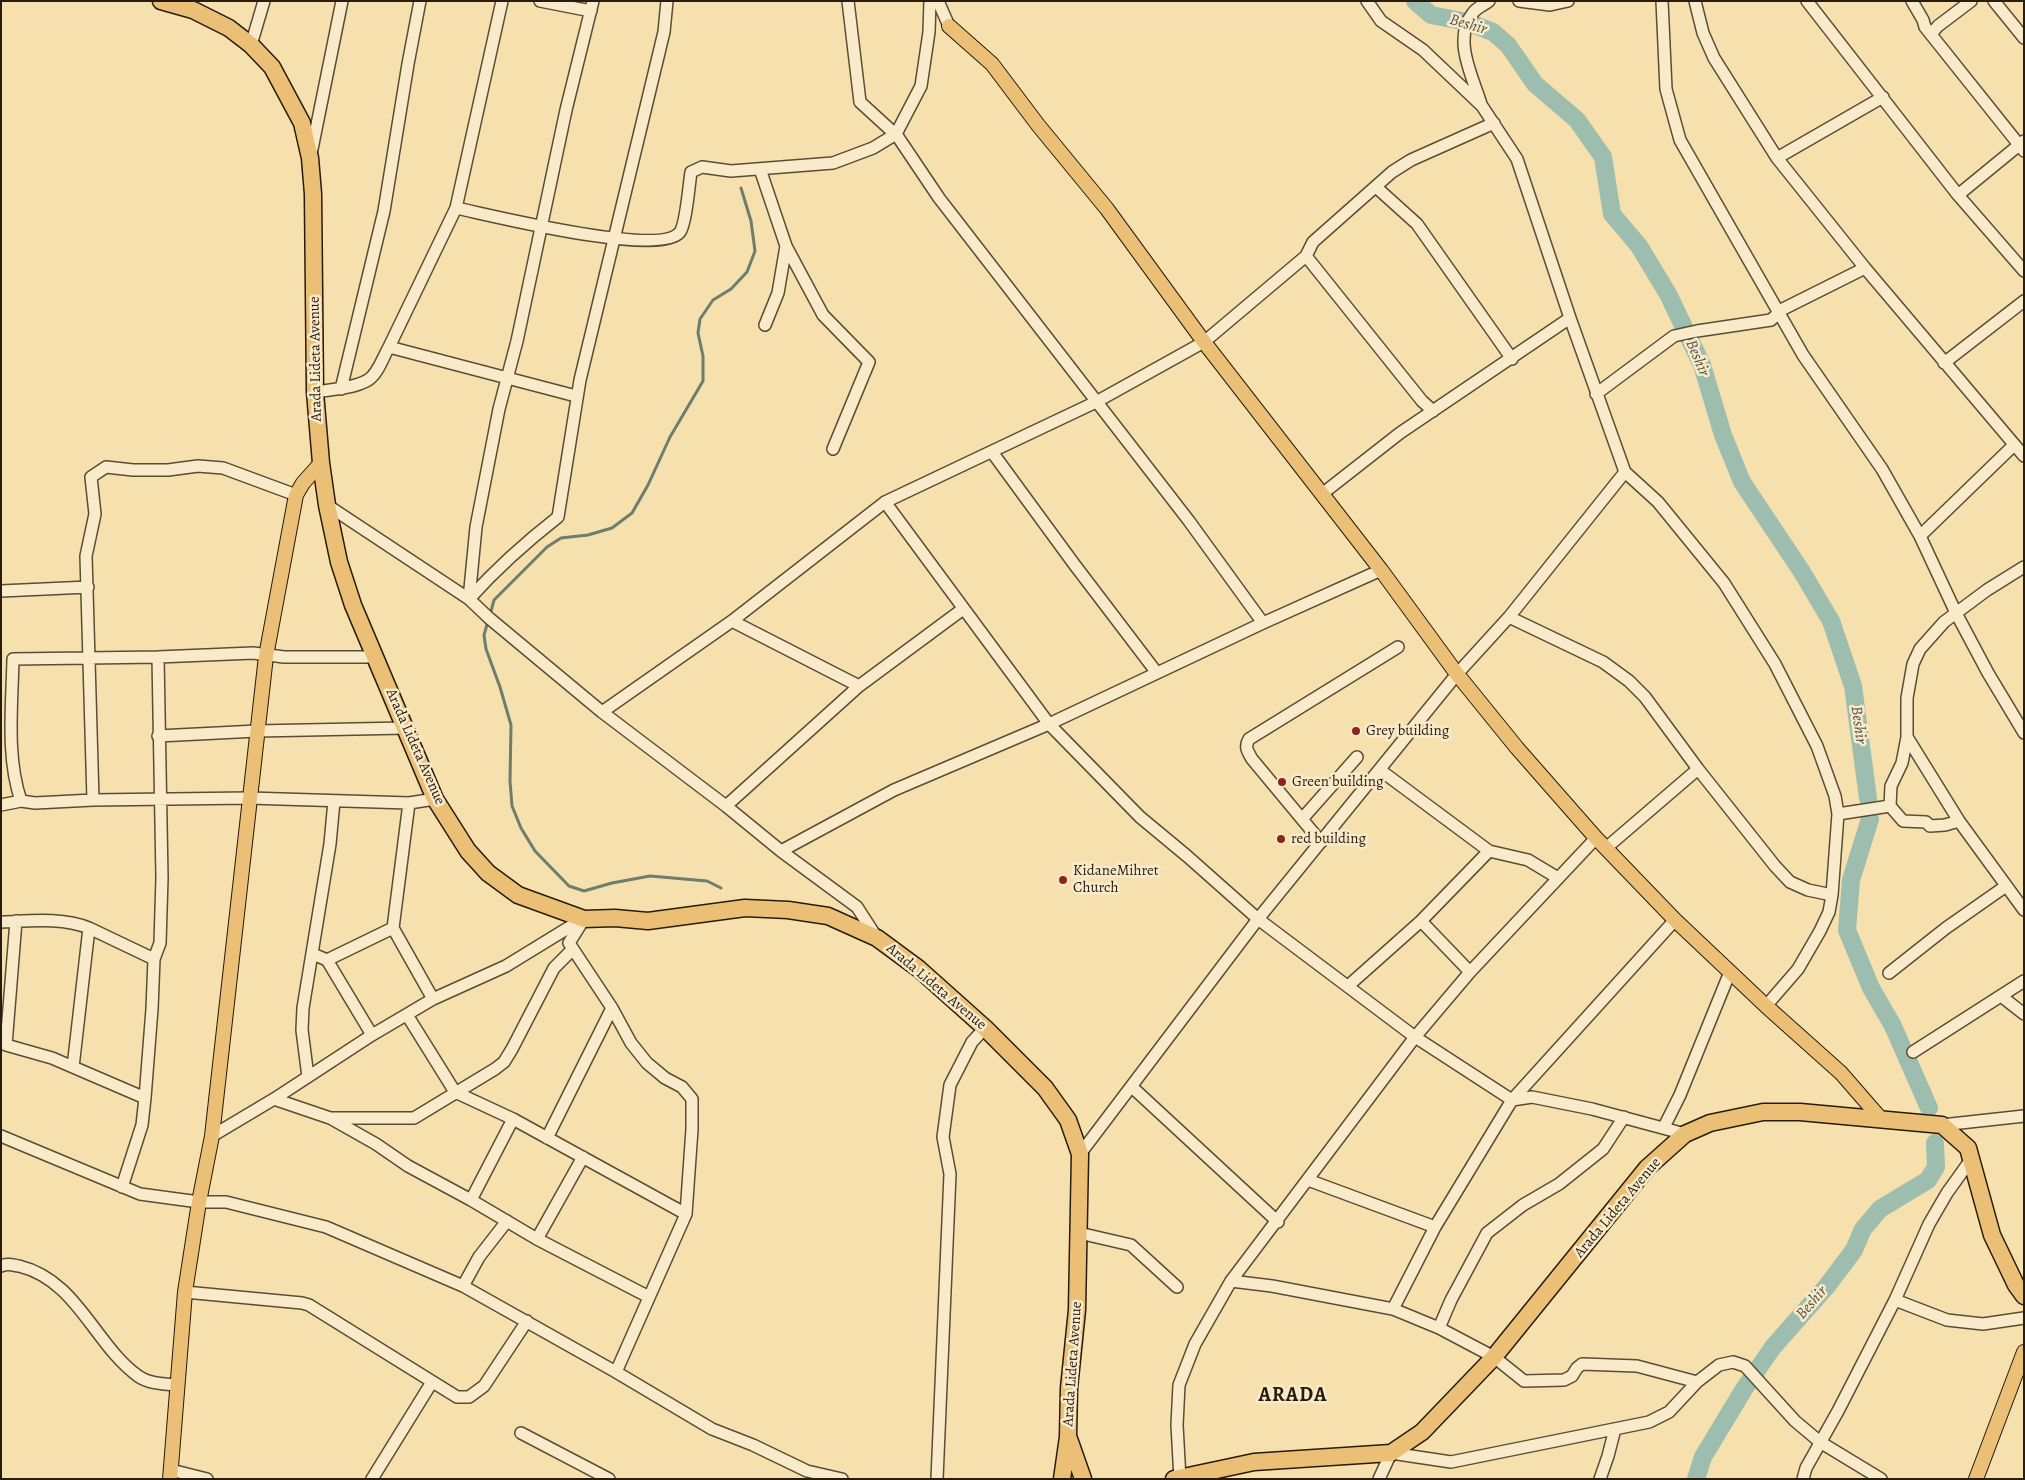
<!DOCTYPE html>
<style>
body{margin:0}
#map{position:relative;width:2025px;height:1480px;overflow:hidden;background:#f6e0ad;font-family:Alegreya,serif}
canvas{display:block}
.frame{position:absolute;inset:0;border:2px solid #261c0f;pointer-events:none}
</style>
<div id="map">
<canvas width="2025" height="1480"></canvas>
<div class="frame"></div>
</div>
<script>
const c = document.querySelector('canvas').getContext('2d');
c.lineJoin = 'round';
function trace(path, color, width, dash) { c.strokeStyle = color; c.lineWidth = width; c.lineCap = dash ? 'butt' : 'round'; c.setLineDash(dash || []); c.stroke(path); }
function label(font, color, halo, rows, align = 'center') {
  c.font = font + ' Alegreya,serif'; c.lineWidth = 5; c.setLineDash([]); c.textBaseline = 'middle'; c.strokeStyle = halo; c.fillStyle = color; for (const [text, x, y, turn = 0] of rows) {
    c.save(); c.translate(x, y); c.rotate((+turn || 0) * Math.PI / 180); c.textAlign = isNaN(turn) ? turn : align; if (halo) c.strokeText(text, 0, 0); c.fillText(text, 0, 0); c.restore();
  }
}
const stream = new Path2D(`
 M490,615L494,600L547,547L561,538L588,535L612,528L632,513L648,485L670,437L703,381V356L698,333L700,319L713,300L731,289L747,272L755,251L751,221L741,188
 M488,621L484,635L486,649L500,687L511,725L510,781L512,806L521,828L535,851L569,886L584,891L612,883L650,876L707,881L721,888`);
const river = new Path2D(`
 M1415,1L1431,15L1467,22L1493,32L1508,45L1535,84L1577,120L1603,157L1612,214L1639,246L1668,294L1702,365L1723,435L1742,482L1802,572L1831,621L1853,686L1868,798
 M1870,819L1851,880L1847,930L1871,988L1893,1026L1929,1108
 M1696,1479L1703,1457L1744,1389L1773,1347L1827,1286L1854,1250L1863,1229L1880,1209L1928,1180L1936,1167L1935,1143`);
const minor = new Path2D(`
 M540,1L591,11
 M593,1L566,110L517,341L499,409L476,527L469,599C496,569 526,542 558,517L580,380L664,32L667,1
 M848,1L860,102L895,134
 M938,1L949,26
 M1367,1L1381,21L1423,50L1482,106L1517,159L1570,318L1625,472L1658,502L1724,583L1775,664L1817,746L1835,796L1838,814L1832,895L1829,912L1820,931L1798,969L1766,1006
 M1519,1L1550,5L1568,1
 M1662,1L1666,89L1680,140L1803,355L1882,469L1920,536L1956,613L1988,673L2024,733
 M1695,1L1703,33L1714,58L1777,158L1865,268L2024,456
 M1807,1L1958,195L2024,271
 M1912,1L1923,20L1925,27L2024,151
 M1994,1L2024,38
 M1931,34L1938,26L1971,1
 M251,45L264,1
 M1481,104C1473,77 1452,39 1473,13C1476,8 1484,5 1489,1
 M896,134L939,198L1189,521L1263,623
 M311,154L342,1
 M1777,158L1883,97
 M760,169L786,246L778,293L765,325
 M1376,187L1417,224L1512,359
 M1958,195L2024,141
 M456,208C490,215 660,258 680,232C686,224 689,185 691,172L702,167L731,171L833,163L873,148L896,134L921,86L929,32L930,1
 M786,246L823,315L869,362L833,449
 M1306,256L1422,401L1433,411
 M389,347L456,208L502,1
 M1944,363L2024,301
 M341,389L384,211L408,64L420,1
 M315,392C330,390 355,388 368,380C378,374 383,357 389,347L576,396
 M1596,394L1674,336L1697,331L1771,320L1783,309L1865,268
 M992,452L1074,564L1157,673
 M1322,494L1400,433L1570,318
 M885,502L1049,724L1140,817L1187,856L1258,919L1415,1037L1512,1100L1532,1097L1592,1109L1685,1134
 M327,505L469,599L489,618L602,712L726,806L781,851L857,907L877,938
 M1920,536L2014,445
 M1,591L88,587
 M1509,617L1603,662L1629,681L1645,697L1698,769L1775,866L1790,882L1808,890L1832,895
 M732,621L859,686
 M602,712L732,621L885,502L1096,402L1204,342L1306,256L1313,242L1392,172L1411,160L1494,123
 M158,736L257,731L405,728
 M1907,737L1959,821L2024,910
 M1380,770L1489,851L1528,860L1558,878
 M93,800L86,556L95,514L91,477L106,467L133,470H168L198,466L223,468L296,495
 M21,801C6,757 12,706 13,659L158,657L253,653L284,657H376
 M409,803L393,928L433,999
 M1,805L21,801L35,803L93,800L249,798L409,803L435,799
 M726,806L859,686L963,609
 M1838,814L1890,806
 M1302,819L1357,757
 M1959,821L1945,825L1930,826L1926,822L1903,821L1890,806L1891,786L1902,763L1907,737V698L1913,664L1920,649L1944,622L1987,590L2024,567
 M1321,842L1252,759C1248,752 1244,747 1249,739L1398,647
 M1606,848L1698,769
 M781,851L894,790L1049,724L1263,623L1381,570
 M584,919L569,943L612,1008L631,1043L647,1063L665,1078L682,1087L692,1099V1129L686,1214L616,1372
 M16,921L6,1045L52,1058L145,1098L142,1125L122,1187
 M1421,921L1470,972
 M1,922C29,921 62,917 89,928
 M313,954L327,960L372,1035
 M327,960L393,928
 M1889,973L1946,928L2006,886
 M1348,986L1421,921L1489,851
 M2001,996L2024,1014
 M407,1015L455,1092L513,1119L686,1214
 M1913,1052L2024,981
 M73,1067L89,928L154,959
 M308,1077L302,1030L303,1008L330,844L334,801
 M1132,1087L1278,1222
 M145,1098L152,1009L154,959L160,943L162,878L158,657
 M274,1099L330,1118L376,1144L408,1166L471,1200L537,1239L649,1297
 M332,1118H414L495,1069L504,1062L512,1049L554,968L573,949
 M1942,1125L2024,1116
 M1664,1127L1680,1095L1730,972
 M1,1136L140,1194L199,1202H226L326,1227L463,1286L616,1372L712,1429L753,1445L807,1471L842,1479
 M212,1136L274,1099L372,1035L433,999L506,966L581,920
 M547,1138L612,1008
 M1080,1154L1258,919L1457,674L1509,617L1625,472
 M1308,1180L1435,1227
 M471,1200L513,1119
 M1079,1233L1131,1245L1177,1287
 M537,1239L583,1157
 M1,1266C8,1263 12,1265 19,1266C77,1280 94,1344 138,1376C149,1384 165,1384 178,1385
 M1231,1281L1272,1286L1393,1309L1439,1328L1494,1357L1524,1381L1564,1380L1572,1376L1577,1368L1582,1364L1637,1366L1697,1382
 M463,1286L479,1257L507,1221
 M185,1292L302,1303L309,1305L457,1397H469L484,1386L527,1321
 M1895,1300L1947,1320L1983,1324L2024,1318
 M1393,1309L1435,1227L1512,1100L1675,920
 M1439,1328L1451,1300L1487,1233L1523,1205L1559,1184L1603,1149L1624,1117
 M521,1433L609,1479
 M171,1470L207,1479
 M372,1479L432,1382
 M937,1479L950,1174L943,1137L950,1085L972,1042L985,1028
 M1180,1479L1177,1425L1179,1385L1195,1344L1231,1281L1415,1037L1470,972L1596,838
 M1379,1479L1391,1453L1451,1462L1649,1422L1669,1412L1697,1382L1719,1365L1733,1362L1745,1366L1795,1421L1820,1442L1881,1479
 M1600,1479L1608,1456L1615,1429
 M1803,1479L1806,1468L1838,1411L1895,1300L1929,1224L1947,1193L1972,1158`);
const major = new Path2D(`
 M949,26L992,64L1038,125L1107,209L1204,342L1381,570L1457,674L1517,748L1596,838L1675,920L1766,1006L1841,1073L1881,1119
 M170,1479L185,1292L199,1202L212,1136L266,656L296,495L303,483L321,463
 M1976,1479L2024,1352`);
const highway = new Path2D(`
 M161,1L193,10L229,28L251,45L272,67L302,123L310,158L313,194L315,392L321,463L327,505L339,562L353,605L435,799L468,851L488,873L518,895L584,919L615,918L648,921L745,908L788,910L828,916L877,938L919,969L985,1028L1045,1088L1068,1120L1080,1154L1077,1310L1069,1388L1068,1437L1062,1479
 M1069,1439L1083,1479
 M1174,1479L1254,1462L1391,1453L1422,1432L1494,1357L1647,1168L1685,1134L1710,1123L1763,1112H1800L1942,1125L1968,1148L1992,1235L2016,1285L2024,1296`);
const markers = [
 [1356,731,5,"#8f2418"],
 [1282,782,5,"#8f2418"],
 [1281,839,5,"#8f2418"],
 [1063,880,5,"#8f2418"]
];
const streetNames = [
 ["Arada Lideta Avenue",316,359,-91],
 ["Arada Lideta Avenue",415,747,66],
 ["Arada Lideta Avenue",936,987,40],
 ["Arada Lideta Avenue",1618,1208,-50],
 ["Arada Lideta Avenue",1073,1364,-86]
];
const poiNames = [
 ["Grey building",1366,731],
 ["Green building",1292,782],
 ["red building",1291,839],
 ["KidaneMihret",1073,871],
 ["Church",1073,888]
];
const waterNames = [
 ["Beshir",1468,25,16],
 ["Beshir",1697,358,67],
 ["Beshir",1858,725,82],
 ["Beshir",1812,1303,-49]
];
const districtNames = [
 ["ARADA",1293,1396]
];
trace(stream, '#6d7d6e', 3);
trace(river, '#9dbdae', 18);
trace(minor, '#5a4d36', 14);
trace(major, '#261c0f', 16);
trace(highway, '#261c0f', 19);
trace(minor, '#f9ebca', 11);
trace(major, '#ebc076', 14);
trace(highway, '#ebc076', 16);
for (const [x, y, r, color] of markers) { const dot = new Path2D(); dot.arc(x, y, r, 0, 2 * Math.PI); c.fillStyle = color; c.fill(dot); trace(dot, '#f9ebca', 2); }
label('15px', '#261c0f', '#f9ebca', streetNames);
label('15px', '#261c0f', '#f9ebca', poiNames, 'left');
label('italic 16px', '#505447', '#f9ebca', waterNames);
c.letterSpacing = '1px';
label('bold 20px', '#261c0f', '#f9ebca', districtNames);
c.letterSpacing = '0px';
</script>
